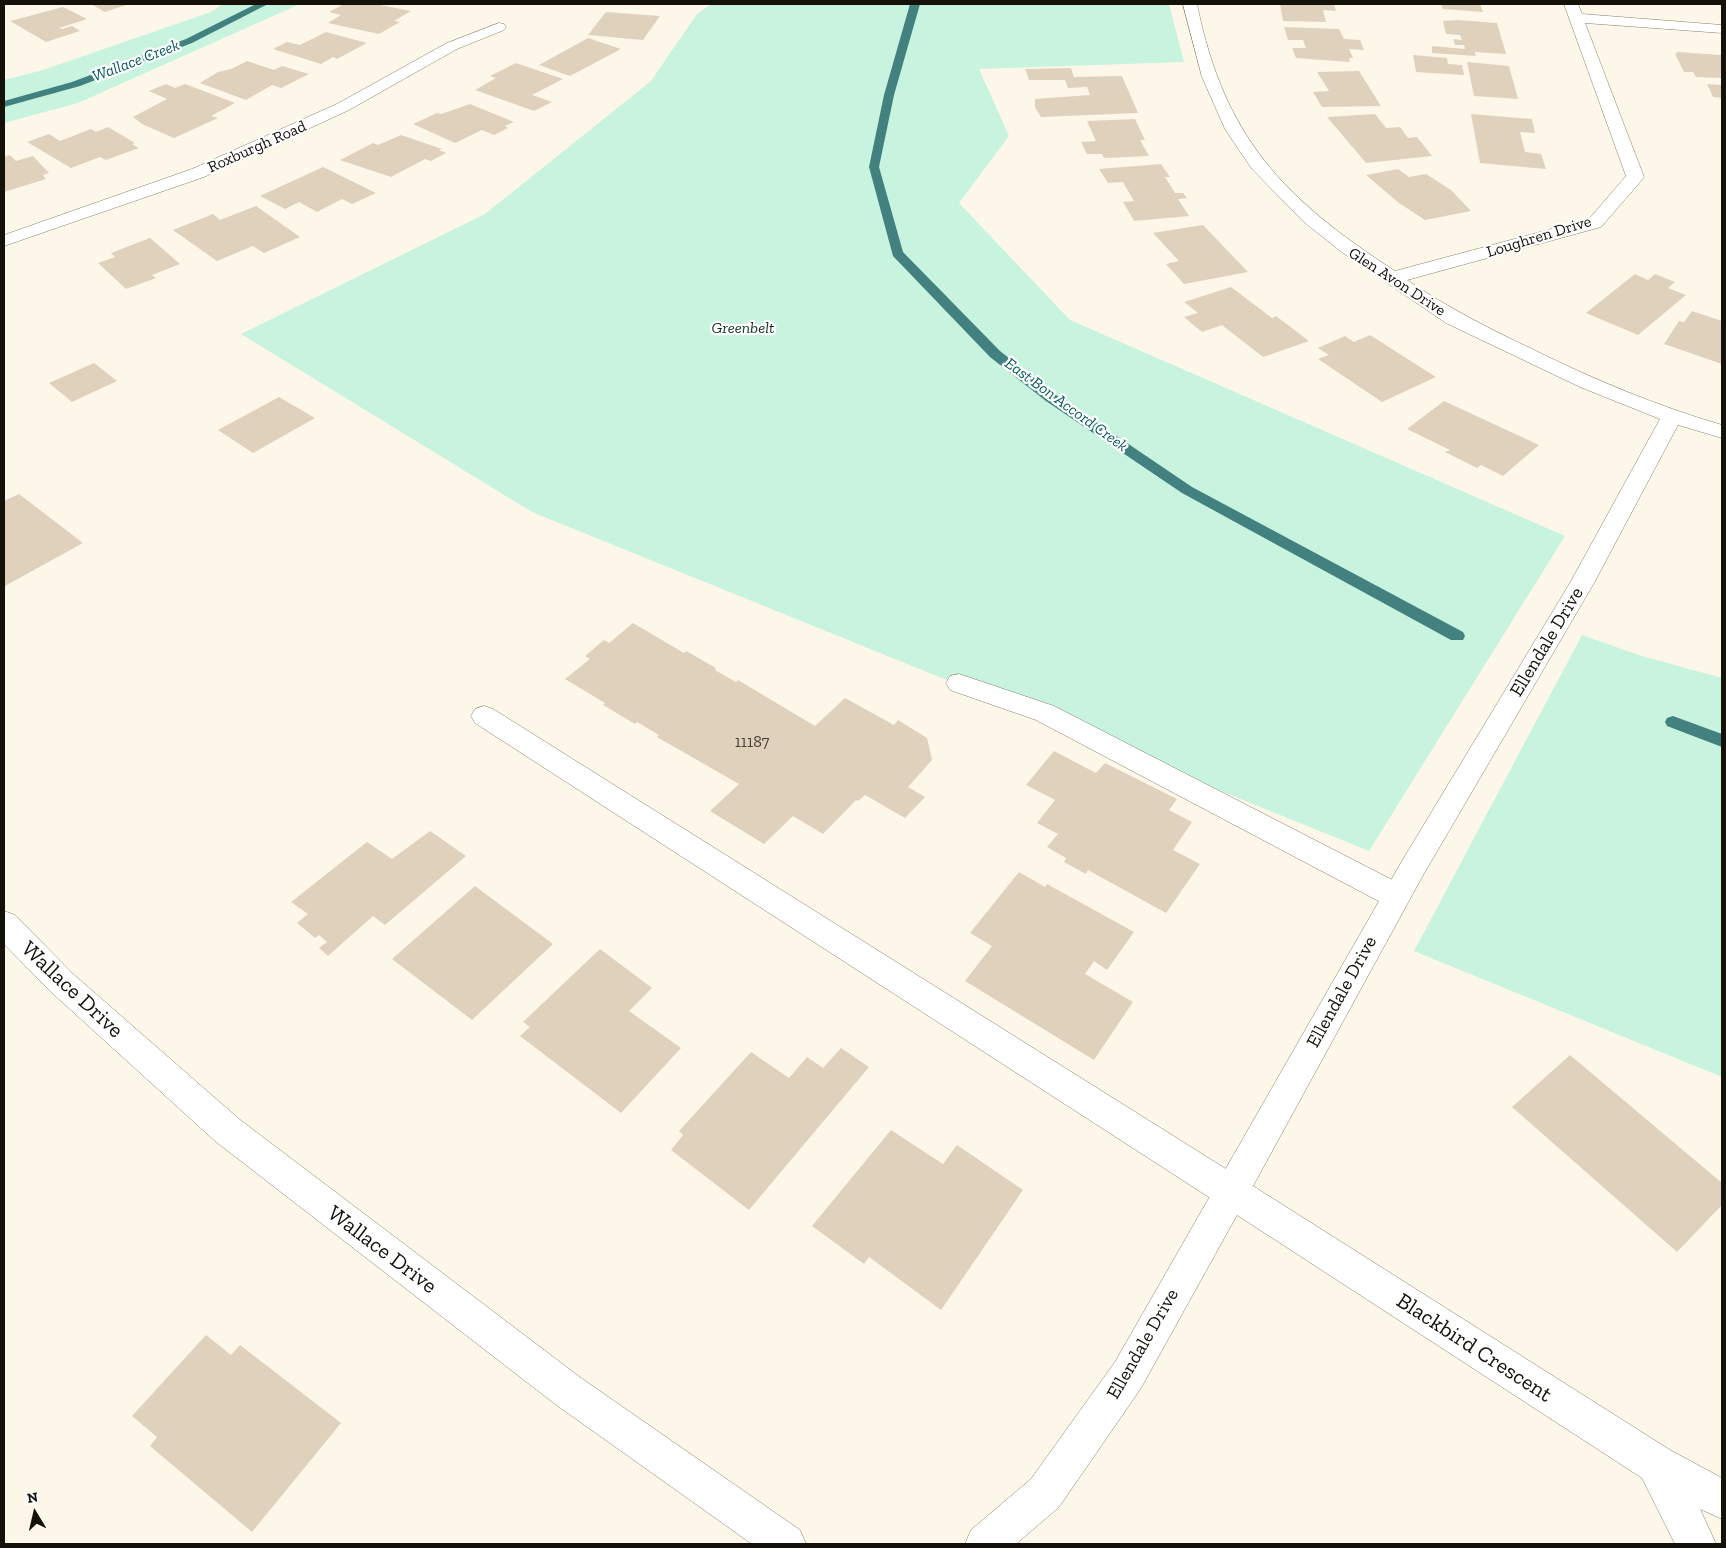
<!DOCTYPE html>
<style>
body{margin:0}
#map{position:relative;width:1726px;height:1548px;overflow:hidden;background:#fdf7e9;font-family:"Zilla Slab",serif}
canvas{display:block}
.frame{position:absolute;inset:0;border:5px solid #141109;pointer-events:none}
.north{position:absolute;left:10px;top:1488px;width:50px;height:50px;-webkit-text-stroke:4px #fff;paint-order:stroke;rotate:351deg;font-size:14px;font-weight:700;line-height:20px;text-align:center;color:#141109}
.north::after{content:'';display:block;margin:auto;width:18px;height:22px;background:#141109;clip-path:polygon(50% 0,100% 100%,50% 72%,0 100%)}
</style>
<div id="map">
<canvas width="1726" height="1548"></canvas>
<div class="frame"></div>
<div class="north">N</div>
</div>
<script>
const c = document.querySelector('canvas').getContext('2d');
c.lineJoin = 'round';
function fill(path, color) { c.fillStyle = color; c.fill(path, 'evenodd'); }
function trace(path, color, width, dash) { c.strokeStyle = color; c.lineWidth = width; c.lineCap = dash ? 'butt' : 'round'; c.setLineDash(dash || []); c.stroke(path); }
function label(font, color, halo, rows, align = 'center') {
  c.font = font + ' "Zilla Slab",serif'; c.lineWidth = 4.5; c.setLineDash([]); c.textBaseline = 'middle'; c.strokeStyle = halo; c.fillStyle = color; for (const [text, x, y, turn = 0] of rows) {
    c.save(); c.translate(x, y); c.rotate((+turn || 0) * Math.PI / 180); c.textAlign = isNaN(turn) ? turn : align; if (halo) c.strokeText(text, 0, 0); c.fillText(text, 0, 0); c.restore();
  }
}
const green = new Path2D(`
 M223,4H300L78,103L4,123V80L43,70L211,12Z
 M711,4H1169L1184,62L979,69L1009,136L959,203L1070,320L1565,536L1369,851L532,512L241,334L485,214L651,81L697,14Z
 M1582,635L1642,656L1722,678V1077L1414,951Z`);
const stream = new Path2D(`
 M256,4H268L192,43L80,86L4,107V101L72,82L186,39Z
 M910,4H920L894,95L879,167L903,252L1000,351L1056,395L1192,487L1463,632L1465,636L1463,640H1451L1182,493L1046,401L990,357L893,256L869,167L884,95Z
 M1673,716L1722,734V747L1667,726L1665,722L1667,718Z`);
const building = new Path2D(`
 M91,4H129L105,12Z
 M349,4H375L411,11L394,21L400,22L379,34L328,23L341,15L329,12L342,5Z
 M1280,4H1334L1336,11L1323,10L1326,22L1283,21Z
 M1441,4H1480L1483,12L1443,9Z
 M63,7L87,19L59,28L62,29L72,26L80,31L46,42L10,21Z
 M606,12L660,16L643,40L588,35Z
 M1457,20L1497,23L1506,54L1475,52L1476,56L1432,53V46L1465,49L1464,45H1455L1453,39L1462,40L1460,35L1446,34L1443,21Z
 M1284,27L1339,29L1344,39L1360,40L1364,50L1349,49L1353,58H1349L1350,62L1296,58L1292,48H1306L1303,40H1288Z
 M326,32L367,43L337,59L333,57L321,64L273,49L287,42L300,45Z
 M588,38L621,49L570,76L539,65Z
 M1676,52L1722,55V74H1720L1722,78L1696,77L1693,72H1684L1675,54H1677Z
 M1413,55L1447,58L1448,64L1462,65L1464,75L1416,72Z
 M247,61L274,70L282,66L309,74L281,88L272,85L246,100L200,83L218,72L231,69Z
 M1467,62L1509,66L1518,99L1474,96Z
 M516,63L563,79L532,95L552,102L534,111L475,90L496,78L490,76Z
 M1071,68L1074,77L1122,76L1138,113L1041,117L1035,107V99L1090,95L1087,87L1068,88L1065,80H1029L1025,69Z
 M1359,71L1381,106L1322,107L1313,92L1329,91L1317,72Z
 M166,84L175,88L185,84L235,103L211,116L218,118L174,138L142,124L133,117L167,99L149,91Z
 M1707,84L1722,85V98L1713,97Z
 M470,104L514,122L505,126L508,128L494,135L482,130L455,143L413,124L437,113L441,114Z
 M1375,114L1386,128L1400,127L1408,138L1417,137L1432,156L1366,163L1327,117Z
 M1471,114L1532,119L1535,133L1520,132L1525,152L1541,154L1546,169L1480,163Z
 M1135,119L1145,140H1140L1149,156L1104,158L1102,154H1087L1081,142L1096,141L1087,121Z
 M108,127L135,143L132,144L139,148L106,160L100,157L71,168L27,142L49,134L60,141L91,129L96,132Z
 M401,135L442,149L439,150L446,153L431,161L425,159L391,177L340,160L373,143L378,145Z
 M10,155L16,161L33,156L49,173L43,175L46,179L4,192V157Z
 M1161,164L1170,177H1165L1175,193H1183L1187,198L1178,199L1189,216L1134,221L1123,202L1134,201L1123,182L1108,183L1099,169Z
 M323,167L376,193L352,204L342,199L317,212L299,202L285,209L260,196Z
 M1398,169L1409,177L1426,174L1451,190L1471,211L1425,220L1399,203L1366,175Z
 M256,206L300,237L264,253L253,246L217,261L173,230L213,214L220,220Z
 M1203,225L1248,272L1184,284L1166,264L1179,261L1153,233Z
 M150,238L180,264L152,275L156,278L126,289L98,263L115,257L111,253Z
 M1635,274L1648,280L1655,274L1675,282L1668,288L1686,295L1638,335L1586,313Z
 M1231,287L1272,318L1276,316L1309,341L1263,357L1222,325L1202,332L1184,317L1198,313L1184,302Z
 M1692,311L1722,321V364L1664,344L1679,321L1684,322Z
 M1370,335L1436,377L1382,402L1318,359L1329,355L1318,348L1345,336L1354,342Z
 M94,363L117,381L72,402L49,383Z
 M279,397L315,418L253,453L218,430Z
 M1444,401L1539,445L1503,476L1481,465L1477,468L1445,452L1450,450L1407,429Z
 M19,494L83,543L5,586L4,501Z
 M633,623L684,653L686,651L716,668L715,670L736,682L738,680L815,726L845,698L894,725L898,720L927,738L932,760L908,787L925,797L905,818L865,795L858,801L856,800L823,834L793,816L764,844L710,811L739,784L657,737L659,735L637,722L635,724L603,705L605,703L565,679L590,659L585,656L604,640L609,643Z
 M1054,751L1096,773L1105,763L1177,799L1169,810L1192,822L1173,850L1200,864L1166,913L1088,870L1086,874L1064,862L1066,858L1047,847L1058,834L1037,823L1055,800L1026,785Z
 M430,831L466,856L385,925L373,916L328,956L319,948L327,942L319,935L315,938L297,923L308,914L291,902L367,842L392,859Z
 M1019,872L1045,887L1047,884L1134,932L1107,970L1094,961L1085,974L1133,1002L1094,1060L965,981L992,946L970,933Z
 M475,886L553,944L472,1020L392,959Z
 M600,949L652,988L629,1011L681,1048L621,1113L520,1036L530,1027L523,1022Z
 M841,1048L869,1067L749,1210L671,1150L683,1135L679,1131L751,1052L789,1078L807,1057L823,1068Z
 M1570,1055L1722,1183V1205L1677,1252L1512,1107Z
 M891,1130L943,1164L957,1145L1023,1190L941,1310L869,1257L864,1264L812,1226Z
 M206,1335L231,1355L240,1345L341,1423L252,1532L150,1446L157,1437L132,1416Z`);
const service = new Path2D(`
 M959,674L1054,706L1406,887L1411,896L1406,905L1396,908L1386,905L1036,720L950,690L946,683L950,676Z
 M484,706L493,709L1242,1179L1247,1191L1242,1203L1230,1208L1218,1203L475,723L471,716L475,709Z`);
const minor = new Path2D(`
 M1183,4H1197C1224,138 1284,199 1395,271L1589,219L1626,176L1564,4H1578L1582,14L1722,25V33L1585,23L1644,177L1641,181L1601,227L1407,280C1448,308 1490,329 1534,350C1595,380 1657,406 1722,425V438L1678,425L1594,583L1422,877L1253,1186L1670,1450L1722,1478V1519L1700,1509L1716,1544H1675L1642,1478L1237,1215L1141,1388L1059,1507L1016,1544H965L971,1530L1031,1479L1115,1362L1402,861L1570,583L1660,419L1580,387L1446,323L1343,253L1304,222L1252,169L1225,129L1202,77Z
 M499,23L504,24L506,27L504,30L457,49L349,110L204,177L4,246V235L192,169L337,104L447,43Z`);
const tertiary = new Path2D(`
 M4,911L15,915L72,973L239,1119L581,1378L800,1530L806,1544H752L555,1404L215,1141L50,991L4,944Z`);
const farWaternames = [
 ["Wallace Creek",136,61,-21],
 ["East Bon Accord Creek",1066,405,36]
];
const farStreetnames = [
 ["Roxburgh Road",257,147,-24],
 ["Loughren Drive",1539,237,-17],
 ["Glen Avon Drive",1397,282,33]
];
const farParknames = [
 ["Greenbelt",743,328]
];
const numberNames = [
 ["11187",752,742]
];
const streetNames = [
 ["Ellendale Drive",1547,642,-59],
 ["Ellendale Drive",1342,992,-61],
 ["Ellendale Drive",1143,1344,-60]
];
const nearStreetnames = [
 ["Wallace Drive",72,990,43],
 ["Wallace Drive",382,1250,37],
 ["Blackbird Crescent",1474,1348,33]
];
fill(green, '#c8f3de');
fill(stream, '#438181');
fill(building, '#e0d1bc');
trace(service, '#887e6a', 1);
trace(minor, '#887e6a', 1);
trace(tertiary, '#887e6a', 1);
fill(service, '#fff');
fill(minor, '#fff');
fill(tertiary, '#fff');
label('italic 16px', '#085a5c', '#fff', farWaternames);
label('16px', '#141109', '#fff', farStreetnames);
label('italic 16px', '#0f3124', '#fff', farParknames);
label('16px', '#474136', null, numberNames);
label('19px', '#141109', '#fff', streetNames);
label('22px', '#141109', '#fff', nearStreetnames);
</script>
